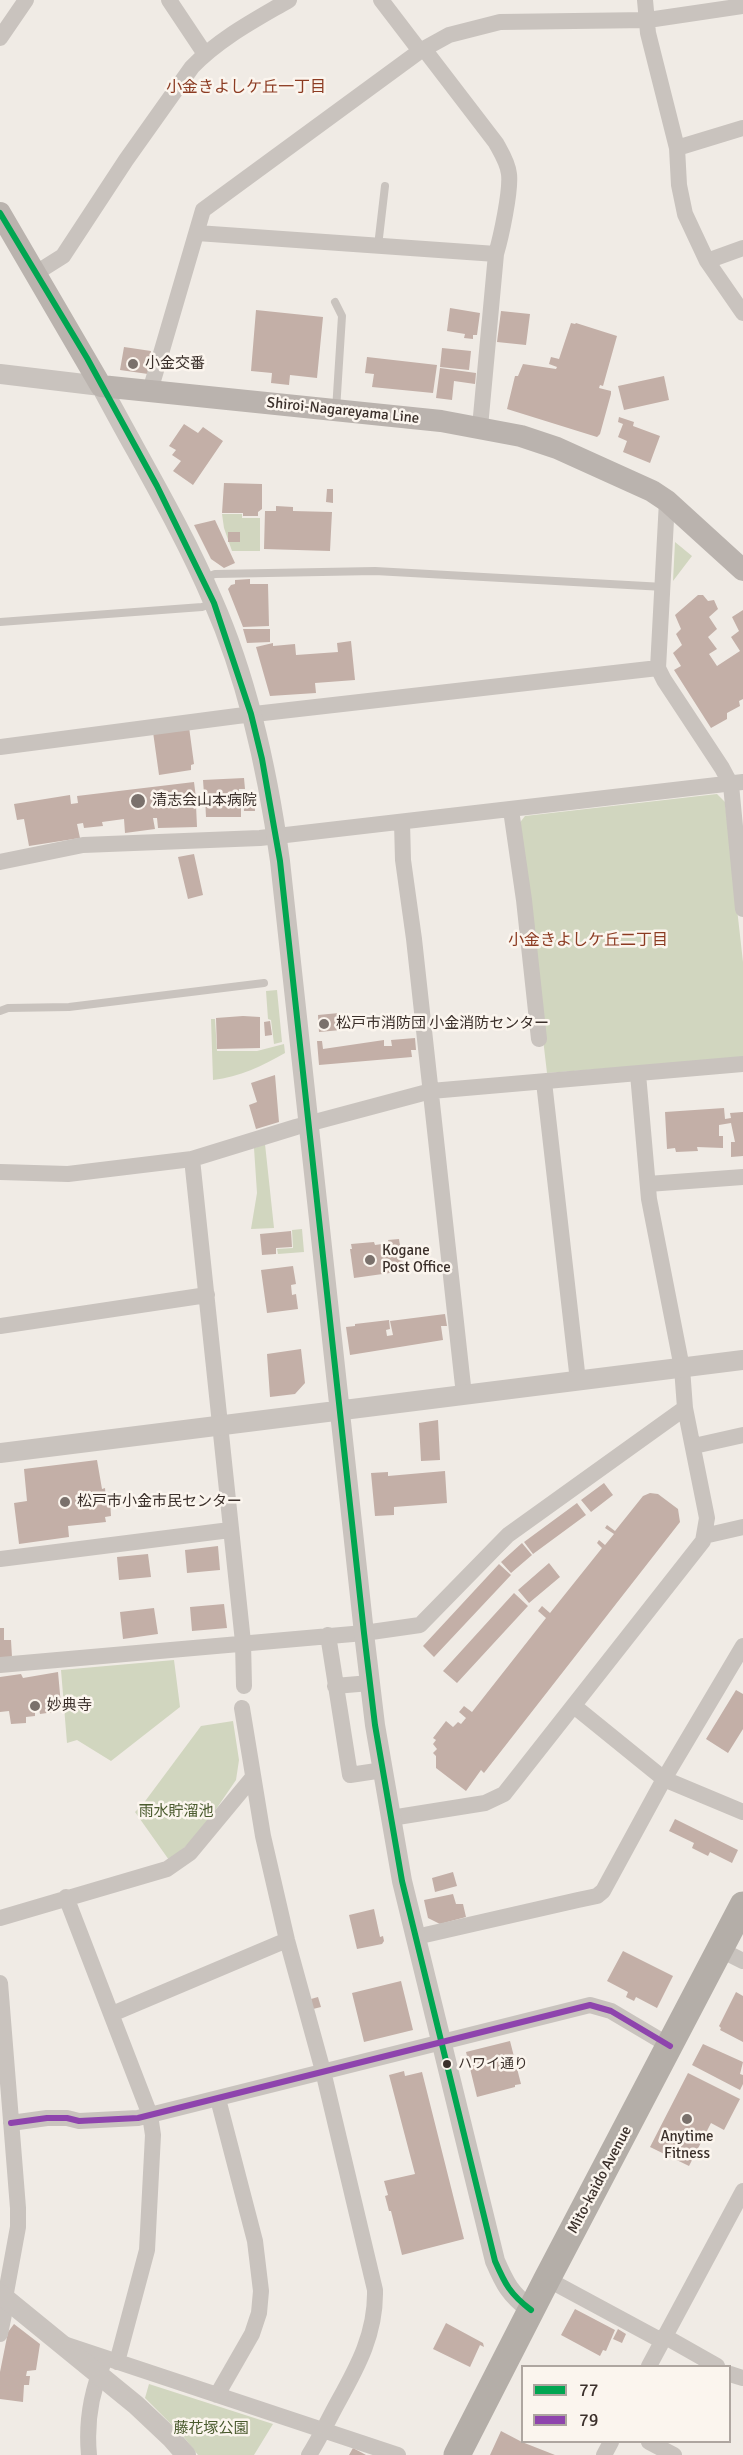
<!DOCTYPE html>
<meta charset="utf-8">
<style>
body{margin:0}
#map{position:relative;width:743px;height:2455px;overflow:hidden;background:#f0ebe5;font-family:Signika,sans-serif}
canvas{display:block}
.legend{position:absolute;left:521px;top:2365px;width:210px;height:78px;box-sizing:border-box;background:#fbf5ee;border:2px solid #aea6a0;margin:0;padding:8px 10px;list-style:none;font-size:18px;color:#3b302b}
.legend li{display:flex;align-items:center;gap:12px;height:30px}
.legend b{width:30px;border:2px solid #aea6a0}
</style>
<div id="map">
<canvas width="743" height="2455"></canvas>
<ul class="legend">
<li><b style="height:8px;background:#00a651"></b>77</li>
<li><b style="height:8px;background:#8e44ad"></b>79</li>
</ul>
</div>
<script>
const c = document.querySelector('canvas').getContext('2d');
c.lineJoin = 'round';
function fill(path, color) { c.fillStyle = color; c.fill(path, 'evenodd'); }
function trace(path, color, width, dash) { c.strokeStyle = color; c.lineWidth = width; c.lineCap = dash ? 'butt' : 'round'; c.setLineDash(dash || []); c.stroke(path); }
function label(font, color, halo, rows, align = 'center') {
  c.font = font + ' Signika,"Noto Sans JP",sans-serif'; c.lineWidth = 5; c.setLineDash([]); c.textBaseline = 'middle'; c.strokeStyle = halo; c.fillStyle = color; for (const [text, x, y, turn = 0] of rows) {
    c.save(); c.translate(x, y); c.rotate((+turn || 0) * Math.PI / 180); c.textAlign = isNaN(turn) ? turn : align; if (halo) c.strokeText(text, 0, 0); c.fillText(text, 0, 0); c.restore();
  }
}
const green = new Path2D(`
 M222,514H242V518H260V551H232L224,528Z
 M675,542L692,556L673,581Z
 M717,794L725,802L743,962V1058L547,1073L518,825L525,816Z
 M277,990L282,1042L274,1044L271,1020L268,1019L266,991Z
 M211,1019H215L217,1051H257L284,1044L285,1053C262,1066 240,1077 213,1080Z
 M265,1144L274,1228L251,1229L257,1193L254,1148Z
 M302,1229L304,1252L278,1254L277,1249L293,1248L292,1230Z
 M174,1660L180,1707L111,1761L77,1740L67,1743L61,1670Z
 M233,1721L239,1760L236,1780L197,1837L169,1860L135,1812L143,1804L201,1726Z
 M149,2384L273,2424L254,2455H198L183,2436L145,2398Z`);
const building = new Path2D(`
 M450,308L480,313L477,335H473V339L464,338L465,334L447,331Z
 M256,310L323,317L317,378L290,375L289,385L271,383L272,373L251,371Z
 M501,311L530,314L526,345L497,342Z
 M571,323L575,324L576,323L617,336L603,386L600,385L599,388L611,391V394L600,434L597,437L507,409L515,376H518L523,364L556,369L557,367L549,364L551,357L559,359Z
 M124,347L151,351L148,374L120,370Z
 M442,348L471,351L469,370L440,367Z
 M367,357L437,365L433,393L372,387L374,374L365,373Z
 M440,368L476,373L475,384L454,381L452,400L436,398Z
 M664,376L669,400L624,410L618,386Z
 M619,417L634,422L633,426L660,436L650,463L623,452L627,441L618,437L623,424L618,422Z
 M184,424L198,433L203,427L223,441L193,485L173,471L181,461L172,455L176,450L169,446Z
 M224,483L262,484V509L258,512V516H243V513H222Z
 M327,489H333V503L326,502Z
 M276,506L293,507V511L332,512L330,551L264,549L265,511H276Z
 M215,520L235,563L224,568L211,559L194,525Z
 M228,532H240V542H228Z
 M250,579V584H268L269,626L243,627L228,589L231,585L235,584V580Z
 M698,595H703L708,601L714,600L718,609L709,617L717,629L708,637L717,649L709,654L717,666L740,651L731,637L739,631L732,617L743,610V699L739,701L740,706L727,713V719L711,728L674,670L681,666L673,653L682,645L676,634L681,629L675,615Z
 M243,629H270V642L247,643Z
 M351,641L355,680L315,683L316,693L270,696L256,647L273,643V646L295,644L296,655L338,652L337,643Z
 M189,727L194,764L191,765V770L159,775L153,732Z
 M244,778L245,789H239V794H204L203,780Z
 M194,782L196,798L163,801V808L196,805L197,827L158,828L157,818H153L155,829L125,833L124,819L102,822L103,826L84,828L83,823L77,824L80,838L29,846L24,819L17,820L14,804L70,795L71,804L78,803L77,796Z
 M254,796L255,811H244L243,797Z
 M241,797V817H206L205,798Z
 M194,854L203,895L188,899L178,857Z
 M339,1013L341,1030L319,1032L318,1015Z
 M243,1016L260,1017V1048L217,1049L216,1018Z
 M270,1021L272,1035L265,1036L264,1022Z
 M415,1038L416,1050H411L412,1057L319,1065L317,1041H322L323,1049L384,1040V1046H392L391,1040Z
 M275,1075L279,1122L256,1129L249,1105L257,1102L251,1083Z
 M724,1108L725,1119L731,1118L730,1113L743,1112V1156L731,1157V1142H735L731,1123L719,1125V1136H723V1148L697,1147L698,1151L676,1152L675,1148L667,1149L665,1112Z
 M291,1231L292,1247L276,1248V1254L262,1255L260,1234Z
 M399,1239L404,1271L354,1278L350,1249H352L351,1244L374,1242L375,1245L389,1243L388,1240Z
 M293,1266L296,1284L291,1285L292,1295L296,1294L298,1309L267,1313L261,1270Z
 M445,1314L447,1326H441L443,1340L350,1355L346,1327L355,1326V1324L389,1320L390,1329L386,1330L387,1336L393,1335L390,1321Z
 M301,1349L305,1383L295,1394L270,1397L267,1354Z
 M438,1420L440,1460L421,1461L419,1423Z
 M97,1460L102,1489L105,1488L106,1501L110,1500L111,1516L105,1517L106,1522L68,1526L69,1537L19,1544L14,1503L27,1501L24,1469Z
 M445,1471L447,1503L394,1507V1515L375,1516L371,1473L388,1472V1476Z
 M604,1483L613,1495L591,1512L581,1500Z
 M650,1493L658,1494L678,1509L680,1522L484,1773L481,1770L466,1791L436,1768V1756L433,1753L437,1749L433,1744L436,1740L433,1738L446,1721L453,1727L458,1722L461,1724L466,1718L459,1712L464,1706L472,1712L546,1618L538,1611L542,1606L550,1613L602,1548L597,1543L599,1540L605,1545L614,1534L605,1528L607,1525L615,1531L643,1496Z
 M577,1503L586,1515L533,1554L524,1542Z
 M522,1543L532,1555L511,1573L501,1562Z
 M218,1546L220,1570L187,1573L185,1550Z
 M148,1554L151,1577L119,1580L117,1557Z
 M549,1563L560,1577L529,1603L518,1590Z
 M499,1564L511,1575L434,1657L423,1646Z
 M514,1593L528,1606L457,1683L443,1671Z
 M224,1604L227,1628L192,1631L190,1607Z
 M154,1608L158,1634L123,1639L120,1612Z
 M0,1628H4V1640H11L12,1657L0,1658Z
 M58,1672L61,1705L54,1707V1712L40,1714L39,1709H35V1716L26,1717V1723L11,1724L9,1711L0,1712V1677L21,1674L23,1678Z
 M736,1690L743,1694V1729L728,1753L706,1739Z
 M675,1819L738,1850L732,1863L710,1852L708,1856L692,1848L694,1843L669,1831Z
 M453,1872L457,1886L435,1892L432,1878Z
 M453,1894L456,1904H463L466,1917L440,1924L428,1918L424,1900Z
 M374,1909L380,1937L383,1936L384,1941L382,1944L357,1949L349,1915Z
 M623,1951L673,1976L657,2008L636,1997L634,2001L626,1997L628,1992L607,1981Z
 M401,1981L413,2030L364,2042L352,1993Z
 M736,1992L743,1996V2042L720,2030L721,2028L719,2026Z
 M318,1997L321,2007L313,2009L311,1999Z
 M510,2041L521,2084L515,2085V2087L477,2097L466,2052Z
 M703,2044L743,2062L740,2074L743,2075V2084L740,2090L692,2065Z
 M404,2071L405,2076L422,2072L464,2239L402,2255L391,2211H389L385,2196L388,2195L384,2181L415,2174L389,2075Z
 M688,2073L740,2099L724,2130L711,2123L689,2166L650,2147Z
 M575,2309L615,2330L606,2351L603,2350L600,2356L561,2335Z
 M446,2323L483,2343L484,2347L480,2345L470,2367L433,2349Z
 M14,2324L40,2344L36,2370L27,2371L26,2376H30L29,2385H24L23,2402L0,2399V2372L8,2332Z
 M618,2329L626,2334L622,2343L613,2339Z
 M501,2431L522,2442L555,2455H490Z
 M353,2448L366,2455H349Z`);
const service = new Path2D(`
 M378,246L385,186
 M335,302L342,316L336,410
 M204,578L215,574L375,571L664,587
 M0,622L202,607L214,603
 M0,1011L8,1008L69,1007L264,983`);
const minor = new Path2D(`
 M169,0L205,54
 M381,0L420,51
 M645,0L648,33L677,148L679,185L685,214L707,261L743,313
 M0,38L26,0
 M424,49L496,143C501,152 508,163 509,174C511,191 501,237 496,254L480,427
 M677,148L743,128
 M197,233L496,254
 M707,261L743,248
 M36,273L63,256L126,160L192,67C220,38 255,20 289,0
 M150,391L203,210L420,51L449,35L500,22L648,20L743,6
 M667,501L658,668L664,680L722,768L731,785L743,909
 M0,747L237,716L658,668
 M511,810L524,900L539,1039
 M402,822L403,860L414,939L464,1395
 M0,862L83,845L260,838L743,782
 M544,1082L578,1381
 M192,1159L243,1642L244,1686
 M0,1172L68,1174L192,1159L296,1127L431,1091L743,1064
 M648,1184L743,1177
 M0,1326L207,1295
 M694,1446L743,1435
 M704,1536L743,1527
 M0,1559L230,1530
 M328,1635L350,1775L383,1770
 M0,1665L364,1633L420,1625L508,1535L685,1408
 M335,1686L370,1683
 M574,1706L664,1779L743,1812
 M242,1708L263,1836L287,1940L323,2071L375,2290C376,2333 358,2366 338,2402C328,2420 320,2438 309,2455
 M391,1818L485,1803L504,1794L703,1541L707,1518L685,1408L682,1368L649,1199L638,1074
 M66,1897L150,2115L153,2135L147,2250L117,2362
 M0,1918L167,1869L190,1853L253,1777
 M416,1937L578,1900L597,1896L603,1891L664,1779L743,1646
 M719,1949L743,1961
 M0,1983L18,2208V2227L5,2298
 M112,2014L287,1940
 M11,2123L47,2118H67L79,2121L138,2118L590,2005L611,2011L670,2046
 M547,2279L662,2341
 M0,2334L7,2300
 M664,2336L717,2366
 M64,2344L398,2455
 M649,2366L743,2191
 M730,2374L743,2378
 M217,2395L252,2334L259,2313L261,2291L255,2241L218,2099
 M649,2442L674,2455
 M89,2455C86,2424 91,2393 103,2364
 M604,2455L611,2442`);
const tertiary = new Path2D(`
 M0,374L101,386C139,458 181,526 213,601C249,683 268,773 280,861L364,1633L375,1725L402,1881L495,2261C505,2284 510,2294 531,2310
 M0,1453L743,1360
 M0,2294L136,2405L171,2438L186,2455`);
const secondary = new Path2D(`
 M0,213L101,386L441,421L521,436L557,448L652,491L667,501L743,570`);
const trunk = new Path2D(`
 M457,2455L547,2279L743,1905`);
const bus1 = new Path2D(`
 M0,213L87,358L157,486L214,603L251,714L262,759L280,861L364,1633L375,1725L402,1881L495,2261C505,2284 510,2294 531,2310`);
const bus2 = new Path2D(`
 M11,2123L47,2118H67L79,2121L138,2118L590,2005L611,2011L670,2046`);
const markers = [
 [133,364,6,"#7a716c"],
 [138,801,8,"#7a716c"],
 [324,1024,6,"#7a716c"],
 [370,1260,6,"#7a716c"],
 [65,1502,6,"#7a716c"],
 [35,1706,6,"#7a716c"],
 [447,2064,5,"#3b302b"],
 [687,2119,6,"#7a716c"]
];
const busNames = [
 ["ハワイ通り",458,2064]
];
const poiNames = [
 ["小金交番",145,364],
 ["清志会山本病院",152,801],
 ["松戸市消防団 小金消防センター",336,1024],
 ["Kogane",382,1251],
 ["Post Office",382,1268],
 ["松戸市小金市民センター",77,1502],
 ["妙典寺",47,1706],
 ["Anytime",687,2137,"center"],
 ["Fitness",687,2154,"center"]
];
const streetNames = [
 ["Shiroi-Nagareyama Line",343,411,6],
 ["Mito-kaido Avenue",600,2180,-62]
];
const parkNames = [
 ["雨水貯溜池",176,1812],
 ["藤花塚公園",211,2429]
];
const neighbourhoodNames = [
 ["小金きよしケ丘一丁目",246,88],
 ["小金きよしケ丘二丁目",588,941]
];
fill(green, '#d1d6bf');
fill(building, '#c3afa7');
trace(service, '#c9c3be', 8);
trace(minor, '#c9c3be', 16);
trace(tertiary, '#c9c3be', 20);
trace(secondary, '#bab3ae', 22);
trace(trunk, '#b4aea8', 27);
trace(bus1, '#00a651', 6);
trace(bus2, '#8e44ad', 6);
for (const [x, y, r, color] of markers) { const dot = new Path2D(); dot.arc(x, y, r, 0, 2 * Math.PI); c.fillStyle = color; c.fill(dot); trace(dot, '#fbf5ee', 2); }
label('14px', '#3b302b', '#fbf5ee', busNames, 'left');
label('15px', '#3b302b', '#fbf5ee', poiNames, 'left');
label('15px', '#3b302b', '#fbf5ee', streetNames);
label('15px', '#4a5a2e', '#fbf5ee', parkNames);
label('16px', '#8c3b22', '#fbf5ee', neighbourhoodNames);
</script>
